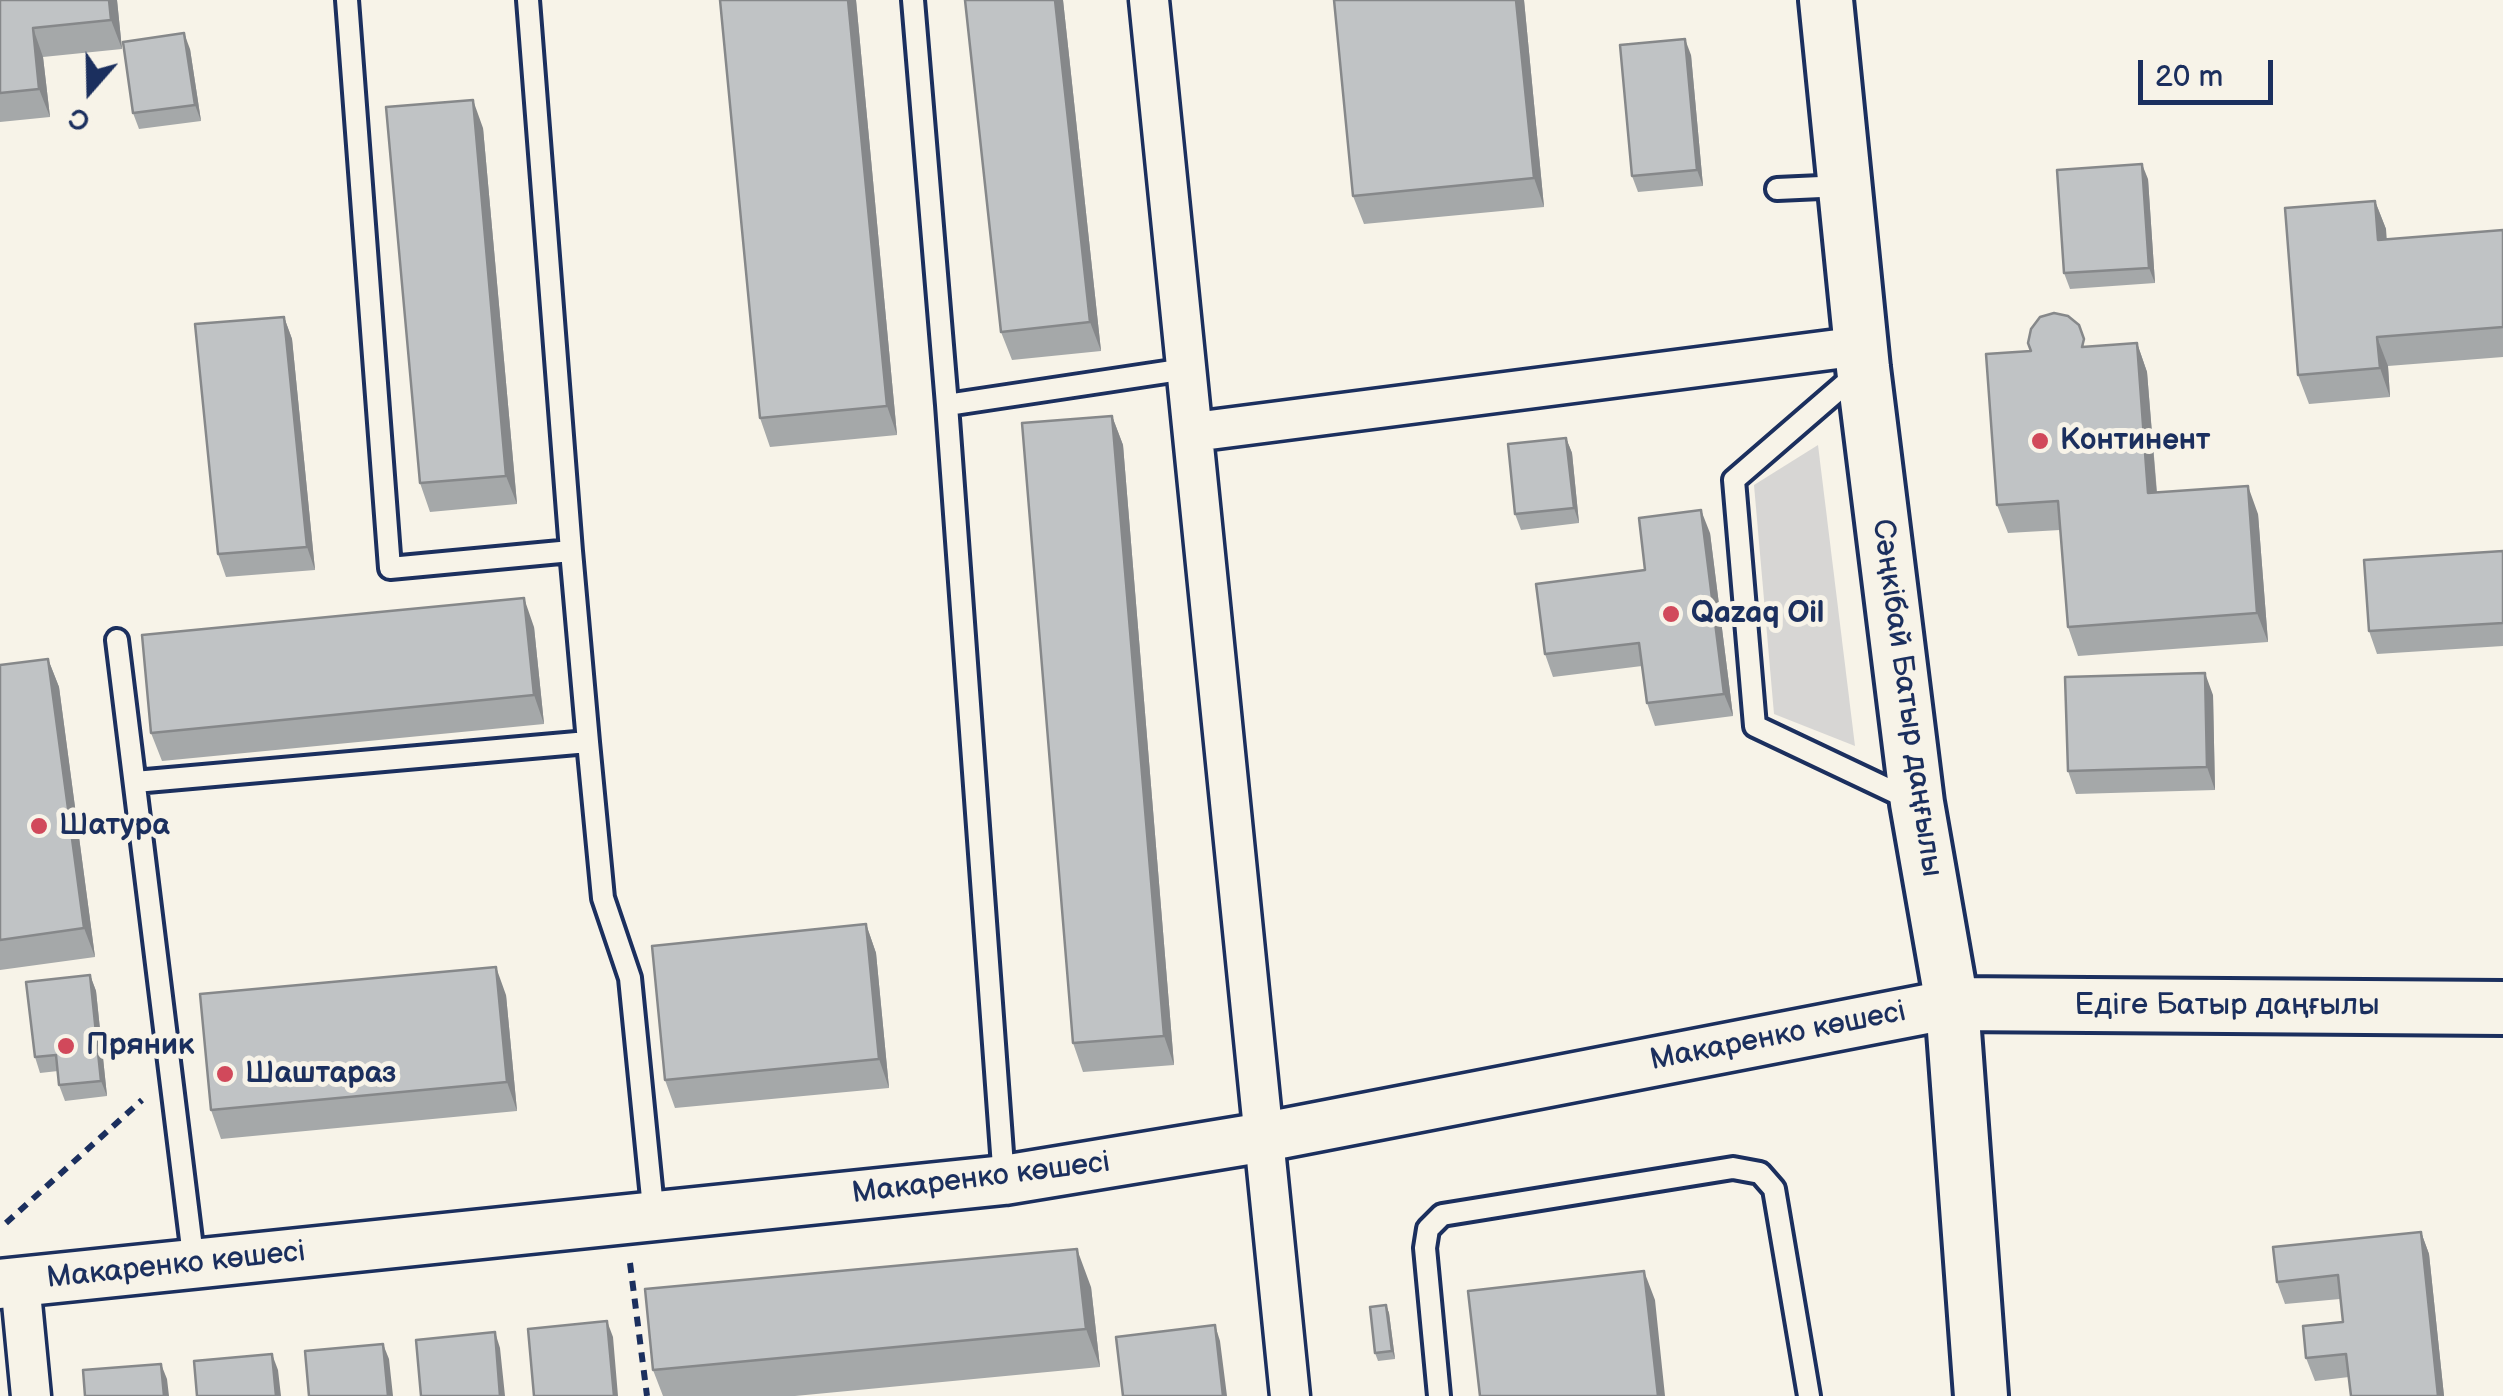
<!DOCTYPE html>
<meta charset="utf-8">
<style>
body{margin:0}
#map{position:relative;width:2503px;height:1396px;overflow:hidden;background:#f7f3e8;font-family:"Balsamiq Sans",sans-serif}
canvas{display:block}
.north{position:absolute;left:40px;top:40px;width:100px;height:100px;-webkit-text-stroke:8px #f7f3e8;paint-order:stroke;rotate:200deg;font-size:28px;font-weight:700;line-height:40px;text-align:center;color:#1b2f5e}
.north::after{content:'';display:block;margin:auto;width:35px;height:45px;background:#1b2f5e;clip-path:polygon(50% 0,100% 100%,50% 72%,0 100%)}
.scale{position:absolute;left:2138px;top:60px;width:135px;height:45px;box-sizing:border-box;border:5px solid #1b2f5e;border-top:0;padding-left:12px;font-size:30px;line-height:35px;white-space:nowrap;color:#1b2f5e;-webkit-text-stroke:8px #f7f3e8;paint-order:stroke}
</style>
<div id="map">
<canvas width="2503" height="1396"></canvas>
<div class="north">С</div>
<div class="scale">20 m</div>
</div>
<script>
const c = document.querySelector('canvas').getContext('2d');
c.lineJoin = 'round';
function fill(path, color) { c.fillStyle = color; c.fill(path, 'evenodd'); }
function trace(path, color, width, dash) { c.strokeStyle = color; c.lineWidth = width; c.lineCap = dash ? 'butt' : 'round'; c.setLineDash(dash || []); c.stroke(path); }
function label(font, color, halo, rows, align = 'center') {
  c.font = font + ' "Balsamiq Sans",sans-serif'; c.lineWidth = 10; c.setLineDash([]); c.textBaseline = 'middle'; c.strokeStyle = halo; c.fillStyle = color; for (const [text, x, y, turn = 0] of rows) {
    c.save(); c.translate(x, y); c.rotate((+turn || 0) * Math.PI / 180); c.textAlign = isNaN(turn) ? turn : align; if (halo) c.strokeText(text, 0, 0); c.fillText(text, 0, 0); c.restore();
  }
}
const green = new Path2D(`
 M1818,445L1855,746L1774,714L1754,485Z`);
const path = new Path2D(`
 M6,1223L142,1100
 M630,1263L647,1396`);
const service = new Path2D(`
 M528,0L571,551
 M913,0L947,405
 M1777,189L1843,186
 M1860,371L1734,480L1755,726L1911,800
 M117,640L194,1264
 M588,742L603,898L630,978L654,1218
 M135,782L588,742L571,551L390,568L347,0
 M1004,1180L947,405L1186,369
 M1439,1396L1425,1248L1428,1229L1442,1215L1733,1168L1760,1173L1774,1189L1809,1396`);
const minor = new Path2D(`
 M1149,0L1290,1396
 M1194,432L1861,346
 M20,1282L31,1396`);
const tertiary = new Path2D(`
 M0,1284L1004,1180L1265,1137L1952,1004`);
const secondary = new Path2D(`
 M1826,0L1863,368L1917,803L1952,1004L1981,1396
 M1952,1004L2503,1008`);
const wall = new Path2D(`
 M0,0H117L122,49L43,57L50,117L0,122Z
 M856,0L897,435L770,447L760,418Z
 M1063,0L1101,351L1012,360L1001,332Z
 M1524,0L1544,207L1364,224L1353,196Z
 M190,49L201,121L139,129L133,113Z
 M1691,55L1703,186L1638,192L1632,176Z
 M483,128L517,504L430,512L420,483Z
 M2148,179L2155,283L2070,289L2064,273Z
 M2375,201L2386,229V239L2503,230V357L2388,366L2390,397L2309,404L2298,375Z
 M284,317L292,339L315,570L226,577L218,554Z
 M2137,343L2147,372L2157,492L2258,514L2268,642L2078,656L2068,627L2060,530L2008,533L1997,505L2031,351Z
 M1112,416L1123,445L1174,1065L1083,1072L1073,1043Z
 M1566,438L1572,453L1579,523L1521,530L1515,514Z
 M1710,533L1733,716L1655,726L1647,703L1642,666L1553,677L1545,654L1645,570Z
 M2503,551V646L2377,654L2369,631Z
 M534,627L544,724L162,761L151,733Z
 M48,659L59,687L95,957L0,970V665Z
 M2213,695L2215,790L2076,794L2068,771Z
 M866,924L876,953L889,1088L675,1108L665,1080Z
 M90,975L96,991L107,1096L65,1101L59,1085L58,1071L40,1073L35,1057Z
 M506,995L517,1111L221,1139L211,1110Z
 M2421,1232L2429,1254L2444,1396H2351L2349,1377L2315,1381L2306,1358L2343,1322L2340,1299L2285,1304L2277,1282Z
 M1091,1287L1100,1367L795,1396H663L653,1370Z
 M1386,1305L1389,1313L1395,1359L1378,1361L1375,1353Z`);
const shadedWall = new Path2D(`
 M109,0H117L122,49L111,20Z
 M848,0H856L897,435L887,406Z
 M1055,0H1063L1101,351L1090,322Z
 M1516,0H1524L1544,207L1534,178Z
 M33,28L43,57L50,117L39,89Z
 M184,33L190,49L201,121L195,105Z
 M1685,39L1691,55L1703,186L1697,170Z
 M473,100L483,128L517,504L506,476Z
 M2142,164L2148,179L2155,283L2149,268Z
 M2375,201L2386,229L2389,269L2378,240Z
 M284,317L292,339L315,570L307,547Z
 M2377,337L2388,366L2390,397L2380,368Z
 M2137,343L2147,372L2159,522L2148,493Z
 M1112,416L1123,445L1174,1065L1164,1036Z
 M1566,438L1572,453L1579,523L1574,508Z
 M2248,486L2258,514L2268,642L2257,613Z
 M1701,510L1710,533L1733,716L1724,694Z
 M524,598L534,627L544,724L534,695Z
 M48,659L59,687L95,957L84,928Z
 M2205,673L2213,695L2215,790L2207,767Z
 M866,924L876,953L889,1088L879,1059Z
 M496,967L506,995L517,1111L507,1082Z
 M90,975L96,991L107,1096L101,1081Z
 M2421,1232L2429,1254L2444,1396H2438Z
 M1077,1249L1091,1287L1100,1367L1086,1329Z
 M1644,1271L1655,1300L1665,1396H1658Z
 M1386,1305L1389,1313L1395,1359L1392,1351Z
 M607,1321L613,1337L618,1396H614Z
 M1215,1325L1220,1341L1227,1396H1223Z
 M495,1332L500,1348L505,1396H500Z
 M383,1344L389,1359L393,1396H388Z
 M272,1354L278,1370L281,1396H276Z
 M161,1364L167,1379L169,1396H164Z`);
const building = new Path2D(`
 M0,0H109L111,20L33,28L39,89L0,93Z
 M720,0H848L887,406L760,418Z
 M965,0H1055L1090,322L1001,332Z
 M1334,0H1516L1534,178L1353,196Z
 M184,33L195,105L133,113L123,42Z
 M1685,39L1697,170L1632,176L1620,45Z
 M473,100L506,476L420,483L386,107Z
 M2142,164L2149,268L2064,273L2057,170Z
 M2375,201L2378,240L2503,230V327L2377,337L2380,368L2298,375L2285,208Z
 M2054,313L2068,316L2079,325L2084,339L2082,347L2137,343L2148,493L2248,486L2257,613L2068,627L2058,501L1997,505L1986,354L2031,351L2028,343L2031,329L2040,317Z
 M284,317L307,547L218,554L195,324Z
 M1112,416L1164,1036L1073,1043L1022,423Z
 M1566,438L1574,508L1515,514L1508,444Z
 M1701,510L1724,694L1647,703L1639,643L1545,654L1536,584L1645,570L1639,518Z
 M2503,551V623L2369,631L2364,560Z
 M524,598L534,695L151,733L142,635Z
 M48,659L84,928L0,940V665Z
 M2205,673L2207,767L2068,771L2065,677Z
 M866,924L879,1059L665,1080L652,946Z
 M496,967L507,1082L211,1110L200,994Z
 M90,975L101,1081L59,1085L56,1055L35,1057L26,982Z
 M2421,1232L2438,1396H2351L2346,1354L2306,1358L2303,1326L2343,1322L2338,1275L2277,1282L2273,1247Z
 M1077,1249L1086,1329L653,1370L645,1289Z
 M1644,1271L1658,1396H1480L1468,1291Z
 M1386,1305L1392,1351L1375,1353L1370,1307Z
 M607,1321L614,1396H534L528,1329Z
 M1215,1325L1223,1396H1123L1116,1337Z
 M495,1332L500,1396H421L416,1340Z
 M383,1344L388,1396H309L305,1351Z
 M272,1354L276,1396H197L194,1361Z
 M161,1364L164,1396H85L83,1370Z`);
const markers = [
 [2040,441,10,"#d1495b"],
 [1671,614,10,"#d1495b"],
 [39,826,10,"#d1495b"],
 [66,1046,10,"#d1495b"],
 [225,1074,10,"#d1495b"]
];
const poiNames = [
 ["Континент",2060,441],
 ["Qazaq Oil",1691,614],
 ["Шатура",59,826],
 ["Пряник",86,1046],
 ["Шаштараз",245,1074]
];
const streetNames = [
 ["Сәңкібай Батыр даңғылы",1906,698,82],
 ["Едіге Батыр даңғылы",2227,1006],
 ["Макаренко көшесі",1778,1037,-11],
 ["Макаренко көшесі",981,1179,-7],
 ["Макаренко көшесі",176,1266,-6]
];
fill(green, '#d7d6d4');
trace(service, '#1b2f5e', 28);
trace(minor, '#1b2f5e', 45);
trace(tertiary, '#1b2f5e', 55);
trace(secondary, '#1b2f5e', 60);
trace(path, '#1b2f5e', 6, [10, 8]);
trace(service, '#f7f3e8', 20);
trace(minor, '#f7f3e8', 38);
trace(tertiary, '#f7f3e8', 48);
trace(secondary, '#f7f3e8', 52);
fill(wall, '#a5a8a9');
fill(shadedWall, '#86888a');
fill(building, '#c0c3c5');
trace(building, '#86888a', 2.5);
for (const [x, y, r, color] of markers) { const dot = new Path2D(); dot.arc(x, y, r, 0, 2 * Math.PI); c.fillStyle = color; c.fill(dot); trace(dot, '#f7f3e8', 4); }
label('bold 30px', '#1b2f5e', '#f7f3e8', poiNames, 'left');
label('30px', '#1b2f5e', '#f7f3e8', streetNames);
</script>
